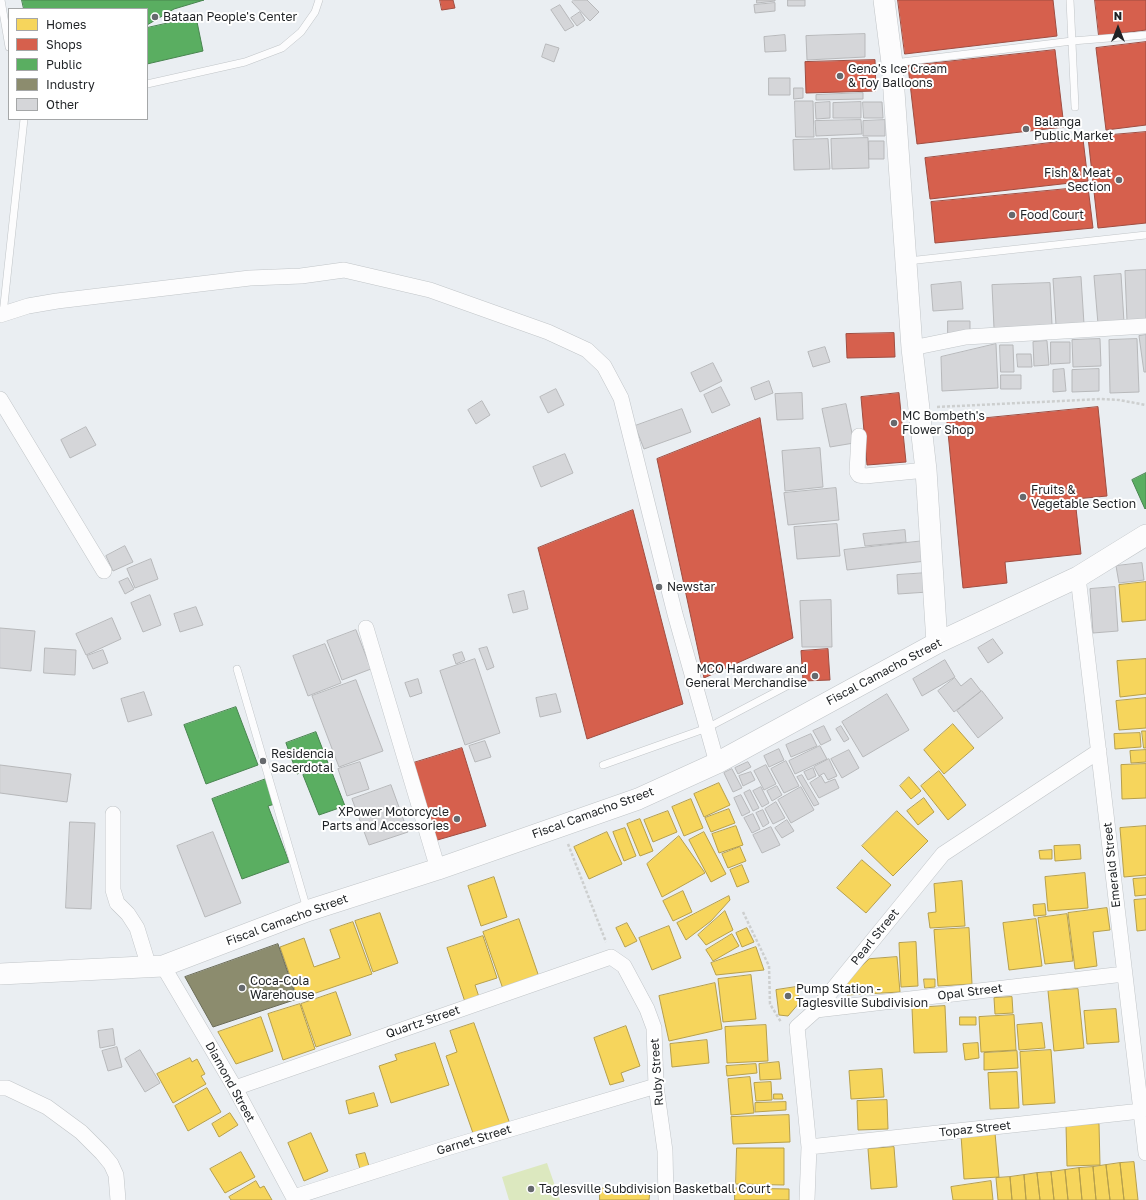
<!DOCTYPE html>
<style>
body{margin:0}
#map{position:relative;width:1146px;height:1200px;overflow:hidden;background:#eaeef2;font-family:"Golos Text",sans-serif}
canvas{display:block}
.legend{position:absolute;left:8px;top:8px;width:140px;height:112px;box-sizing:border-box;background:#fff;border:1px solid #a5a7a8;margin:0;padding:5px 7px;list-style:none;font-size:12px;color:#1f2225}
.legend li{display:flex;align-items:center;gap:8px;height:20px}
.legend b{width:20px;border:1px solid #a5a7a8}
.north{position:absolute;left:1098px;top:8px;width:40px;height:40px;-webkit-text-stroke:3px #fff;paint-order:stroke;rotate:0deg;font-size:11px;font-weight:700;line-height:16px;text-align:center;color:#1f2225}
.north::after{content:'';display:block;margin:auto;width:14px;height:18px;background:#1f2225;clip-path:polygon(50% 0,100% 100%,50% 72%,0 100%)}
</style>
<div id="map">
<canvas width="1146" height="1200"></canvas>
<ul class="legend">
<li><b style="height:11px;background:#f6d55c"></b>Homes</li>
<li><b style="height:11px;background:#d6604d"></b>Shops</li>
<li><b style="height:11px;background:#5aae61"></b>Public</li>
<li><b style="height:11px;background:#8c8c6e"></b>Industry</li>
<li><b style="height:11px;background:#d5d6d9"></b>Other</li>
</ul>
<div class="north">N</div>
</div>
<script>
const c = document.querySelector('canvas').getContext('2d');
c.lineJoin = 'round';
function fill(path, color) { c.fillStyle = color; c.fill(path, 'evenodd'); }
function trace(path, color, width, dash) { c.strokeStyle = color; c.lineWidth = width; c.lineCap = dash ? 'butt' : 'round'; c.setLineDash(dash || []); c.stroke(path); }
function label(font, color, halo, rows, align = 'center') {
  c.font = font + ' "Golos Text",sans-serif'; c.lineWidth = 4; c.setLineDash([]); c.textBaseline = 'middle'; c.strokeStyle = halo; c.fillStyle = color; for (const [text, x, y, turn = 0] of rows) {
    c.save(); c.translate(x, y); c.rotate((+turn || 0) * Math.PI / 180); c.textAlign = isNaN(turn) ? turn : align; if (halo) c.strokeText(text, 0, 0); c.fillText(text, 0, 0); c.restore();
  }
}
const green = new Path2D(`
 M547,1163L560,1200H509L502,1177Z`);
const homes = new Path2D(`
 M1146,582V620L1122,622L1119,585Z
 M1146,659V694L1120,697L1117,661Z
 M1146,698V728L1119,730L1116,701Z
 M953,724L974,748L944,774L924,750Z
 M1142,731H1146V748H1144Z
 M1140,733L1141,747L1115,749L1114,734Z
 M1146,750V762L1131,763L1130,751Z
 M1146,764V798L1122,799L1121,765Z
 M939,771L966,805L948,820L921,786Z
 M909,777L921,791L911,799L900,786Z
 M719,783L730,805L704,817L694,794Z
 M924,798L934,812L918,825L907,811Z
 M691,799L703,828L684,836L672,807Z
 M729,809L735,823L711,832L705,818Z
 M668,811L677,832L653,842L644,820Z
 M897,811L928,841L893,876L862,846Z
 M640,819L653,851L640,856L627,824Z
 M736,826L743,845L719,853L712,834Z
 M1146,826V875L1124,877L1120,828Z
 M625,828L636,856L624,861L613,832Z
 M607,832L622,864L589,879L574,847Z
 M704,832L726,874L711,882L689,840Z
 M679,836L705,873L662,897L647,864Z
 M1080,845L1081,859L1055,861L1054,846Z
 M740,847L746,861L728,868L722,854Z
 M1052,850V859H1040L1039,851Z
 M862,860L891,885L866,913L837,888Z
 M742,865L749,882L737,887L730,870Z
 M1085,873L1088,908L1048,911L1045,877Z
 M494,877L507,917L481,926L468,886Z
 M1146,878V895L1135,896L1133,879Z
 M962,881L965,926L930,928L928,913L936,912L934,884Z
 M683,891L692,912L673,921L663,901Z
 M729,896L730,900L711,921L686,940L677,923Z
 M1146,899V930L1137,931L1134,900Z
 M1045,904L1046,915L1034,916L1033,905Z
 M1107,908L1110,930L1093,932L1097,966L1075,969L1068,913Z
 M725,911L733,930L706,945L698,935Z
 M380,913L398,963L373,972L355,921Z
 M1067,914L1073,961L1045,964L1038,918Z
 M519,919L539,977L503,989L483,932Z
 M1036,919L1042,966L1009,970L1003,923Z
 M353,922L372,974L298,999L280,947L304,938L314,967L340,958L330,930Z
 M627,923L637,941L625,947L616,928Z
 M669,926L681,958L652,970L639,938Z
 M747,928L754,942L742,947L736,933Z
 M969,928L972,984L938,986L934,930Z
 M732,934L739,946L713,961L706,950Z
 M483,936L497,978L475,985L479,997L465,1002L447,948Z
 M916,942L918,986L901,987L899,943Z
 M756,947L764,970L716,975L711,963Z
 M897,957L900,992L847,995L844,983L869,959Z
 M751,975L756,1019L723,1022L718,979Z
 M924,979H935V987L925,988Z
 M715,983L722,1029L669,1041L659,996Z
 M796,987L800,1002L788,1016L779,1015L776,990Z
 M1078,989L1084,1048L1054,1051L1048,991Z
 M336,992L351,1035L316,1047L301,1004Z
 M1012,997L1013,1013L995,1014L994,998Z
 M300,1004L315,1049L283,1060L268,1014Z
 M945,1006L947,1052L914,1053L912,1008Z
 M1116,1009L1119,1042L1087,1044L1084,1011Z
 M1014,1015L1016,1050L981,1052L979,1017Z
 M261,1017L273,1051L236,1064L218,1032Z
 M960,1017H976V1025H960Z
 M474,1023L510,1124L474,1136L446,1056L457,1052L450,1031Z
 M1042,1023L1045,1048L1019,1050L1017,1025Z
 M766,1025L768,1061L727,1063L725,1027Z
 M626,1026L640,1066L621,1073L624,1081L610,1085L594,1038Z
 M707,1040L709,1063L672,1067L670,1044Z
 M435,1043L449,1085L391,1103L379,1066L397,1060L395,1055Z
 M978,1043L979,1058L965,1060L963,1044Z
 M1051,1050L1055,1103L1023,1105L1020,1052Z
 M1017,1051L1018,1068L984,1070V1053Z
 M190,1058L192,1062L197,1059L205,1074L201,1076L206,1084L173,1103L157,1074Z
 M779,1062L781,1079L760,1080L759,1064Z
 M756,1064L757,1073L727,1076L726,1066Z
 M882,1069L884,1097L851,1099L849,1071Z
 M1017,1072L1019,1108L990,1109L988,1073Z
 M750,1077L754,1113L731,1115L728,1079Z
 M771,1082L772,1100L756,1101L754,1083Z
 M207,1088L221,1112L188,1131L175,1106Z
 M374,1093L378,1106L349,1114L346,1101Z
 M774,1094H782L783,1099H774Z
 M887,1100L888,1129L858,1130L857,1101Z
 M786,1102V1110L755,1112V1103Z
 M230,1113L238,1125L219,1137L212,1124Z
 M789,1115L790,1142L733,1144L731,1117Z
 M1099,1124L1100,1165L1067,1166L1066,1125Z
 M311,1133L328,1171L304,1181L288,1143Z
 M995,1133L999,1177L964,1179L961,1135Z
 M894,1147L897,1187L871,1189L868,1149Z
 M737,1148H784V1185L736,1184Z
 M241,1152L255,1177L225,1193L210,1169Z
 M365,1153L369,1166L360,1169L356,1155Z
 M1134,1162L1138,1200H1124L1120,1163Z
 M1120,1163L1124,1200H1110L1106,1165Z
 M1106,1165L1110,1200H1096L1093,1167Z
 M1093,1167L1096,1200H1082L1079,1168Z
 M1079,1168L1082,1200H1068L1065,1170Z
 M1065,1170L1068,1200H1054L1051,1172Z
 M1051,1172L1054,1200H1040L1037,1173Z
 M1037,1173L1040,1200H1026L1024,1175Z
 M1024,1175L1026,1200H1012L1010,1177Z
 M1010,1177L1012,1200H998L996,1178Z
 M256,1181L260,1188L264,1186L272,1200H231L229,1197Z
 M991,1181L993,1200H953L951,1187Z
 M600,1188L650,1191L649,1200H600Z
 M735,1188L789,1189V1200H735Z`);
const shops = new Path2D(`
 M440,0H453L455,8L442,10Z
 M898,0H1053L1057,36L905,54Z
 M1095,0H1146V30L1099,36Z
 M1146,42V125L1106,130L1096,48Z
 M1055,50L1064,127L917,144L908,66Z
 M875,60L876,91L806,93L805,62Z
 M1146,132V223L1098,228L1088,137Z
 M1083,139L1088,181L930,199L925,158Z
 M1088,187L1093,228L935,243L931,202Z
 M894,333L895,357L847,358L846,334Z
 M899,393L906,462L867,465L861,397Z
 M1098,407L1107,496L1075,499L1081,554L1005,562L1007,583L963,588L947,422Z
 M760,418L793,638L704,678L657,459Z
 M633,510L683,704L587,739L538,548Z
 M828,649L830,680L803,681L801,651Z
 M462,748L486,826L434,841L410,764Z`);
const public = new Path2D(`
 M22,0H204L174,9L147,25V9H24Z
 M196,17L203,51L147,64V28Z
 M1146,473V508L1145,509L1132,480Z
 M236,707L258,765L206,784L184,725Z
 M316,732L328,763L297,774L286,743Z
 M329,765L345,806L319,815L303,775Z
 M266,779L275,804L268,806L289,862L242,879L212,799Z`);
const industry = new Path2D(`
 M278,944L297,999L213,1027L185,977Z`);
const building = new Path2D(`
 M574,0H587L599,12L590,21L572,2Z
 M757,0H775V1L757,3Z
 M788,0H805V6H788Z
 M775,3V11L755,13L754,5Z
 M560,5L574,26L565,31L551,10Z
 M580,12L585,20L577,26L571,18Z
 M865,34V57L807,60L806,36Z
 M785,35L786,51L765,52L764,37Z
 M546,44L559,48L554,62L542,57Z
 M769,78H790V95H769Z
 M794,88H803V98L794,99Z
 M863,93V99L816,100V95Z
 M795,101H813L814,137H796Z
 M830,102V118L816,119L815,103Z
 M861,102V118H833V103Z
 M863,102H882L883,118H864Z
 M861,120L862,134L816,136L815,121Z
 M885,120V136H863V121Z
 M868,138L869,168L832,169L831,139Z
 M828,139L830,169L794,170L793,140Z
 M869,141H884V159H869Z
 M1146,270V320L1127,321L1125,271Z
 M1121,274L1124,322L1098,324L1094,276Z
 M1081,277L1084,324L1056,325L1053,279Z
 M961,282L963,309L933,311L931,285Z
 M1050,283L1052,325L994,328L992,285Z
 M948,321H970V334H948Z
 M1146,335V372H1144L1139,336Z
 M1100,339L1101,366L1073,367L1072,340Z
 M1137,339L1139,392L1110,393L1109,340Z
 M1047,341L1049,365L1034,366L1033,342Z
 M1051,342H1070V363L1051,364Z
 M996,344L998,388L942,391L941,357Z
 M1000,345H1013L1014,372H1001Z
 M825,347L830,362L813,367L808,352Z
 M1017,354H1031L1032,367H1018Z
 M713,363L722,381L700,392L691,373Z
 M1064,369L1066,391L1053,392V370Z
 M1099,369V391L1072,392V370Z
 M1001,375H1021V389H1001Z
 M769,381L773,393L755,400L751,388Z
 M721,387L730,405L712,413L704,395Z
 M556,389L564,405L548,413L540,397Z
 M802,393L803,419L777,420L775,394Z
 M482,401L490,415L476,424L468,410Z
 M846,404L854,443L830,447L822,409Z
 M682,409L691,432L644,449L635,426Z
 M86,427L96,445L70,458L61,440Z
 M820,448L823,487L785,491L782,451Z
 M565,454L573,473L541,487L533,467Z
 M836,488L839,520L788,525L784,493Z
 M837,524L840,556L797,559L794,527Z
 M905,530L906,542L865,546L863,534Z
 M924,541L926,561L847,570L844,550Z
 M125,546L133,562L113,571L106,556Z
 M151,559L158,579L135,588L127,569Z
 M1142,563L1144,580L1119,583L1116,566Z
 M927,573L928,592L898,594L897,575Z
 M128,578L134,589L125,594L119,582Z
 M1115,587L1118,631L1093,633L1090,589Z
 M524,591L528,609L513,613L508,595Z
 M150,595L161,625L143,632L131,603Z
 M831,600L832,647H802L800,601Z
 M196,607L203,625L180,632L174,614Z
 M112,618L121,639L86,655L76,634Z
 M0,628L35,631L31,671L0,668Z
 M356,630L371,669L342,680L327,641Z
 M993,639L1003,653L988,663L978,648Z
 M325,644L341,683L308,696L293,656Z
 M487,647L494,667L487,670L479,649Z
 M45,648L76,650L75,675L44,673Z
 M103,650L108,663L93,669L87,656Z
 M462,652L465,660L456,664L453,655Z
 M475,659L500,733L465,745L440,671Z
 M945,660L955,677L922,696L913,679Z
 M955,678L961,686L971,678L981,691L954,712L938,691Z
 M418,679L422,693L410,697L405,683Z
 M356,680L383,751L339,767L312,696Z
 M982,691L1003,718L978,738L957,711Z
 M144,692L152,715L128,722L121,699Z
 M556,694L561,712L540,717L536,698Z
 M887,694L909,730L863,757L842,722Z
 M824,726L831,740L821,745L813,731Z
 M841,726L849,739L844,742L836,729Z
 M811,734L817,746L791,757L786,745Z
 M485,741L491,757L475,762L469,746Z
 M820,746L827,759L795,774L789,761Z
 M779,749L784,760L769,767L764,756Z
 M849,750L859,768L842,778L831,759Z
 M829,759L837,776L828,780L824,773L819,776L814,767Z
 M786,761L799,786L784,793L771,769Z
 M360,762L369,789L347,796L338,769Z
 M748,762L751,767L738,774L735,768Z
 M0,765L71,774L67,802L0,793Z
 M766,765L776,784L764,790L754,771Z
 M813,768L816,776L808,780L804,772Z
 M732,769L742,788L733,792L724,773Z
 M751,772L755,780L743,786L739,776Z
 M802,775L819,804L814,806L797,777Z
 M821,776L825,783L835,779L839,788L819,798L810,783Z
 M391,785L408,832L369,845L352,799Z
 M777,786L782,795L772,801L767,791Z
 M761,787L769,803L762,807L753,791Z
 M801,787L814,810L791,823L778,800Z
 M750,790L759,808L753,811L744,793Z
 M741,795L750,812L742,816L734,798Z
 M776,802L785,818L773,824L765,809Z
 M763,810L769,823L763,827L756,813Z
 M753,814L760,829L752,833L744,818Z
 M787,820L794,831L782,838L775,828Z
 M70,822L95,823L91,909L66,908Z
 M771,827L780,845L762,853L753,835Z
 M213,832L241,903L205,917L177,846Z
 M113,1029L115,1045L100,1048L98,1031Z
 M117,1047L122,1067L108,1071L102,1051Z
 M140,1050L160,1083L145,1092L125,1059Z`);
const path = new Path2D(`
 M937,407L1101,399L1119,400L1146,405
 M568,844L606,942
 M743,912L769,966L770,1004L781,1022`);
const lane = new Path2D(`
 M1,0L9,47
 M1070,0L1075,107
 M894,63L1072,41L1146,35
 M147,84L245,62L282,48L301,32L315,12L319,0
 M908,261L1146,235
 M3,314L24,119
 M237,669L307,909
 M603,765L707,728L787,686`);
const street = new Path2D(`
 M0,315L28,306L57,301L250,278L301,276L344,270L430,290L548,332L587,350L604,366L621,398L675,614L717,763
 M912,348L966,337L1146,326
 M0,399L104,571
 M859,436L857,472L859,475L865,476L926,470
 M1078,577L1146,1153
 M366,628L438,869
 M113,814V890L117,903L128,914L137,928L149,967
 M163,966L235,1088L295,1200
 M816,1010L1124,974
 M0,1088H7L47,1107L81,1132L102,1153L111,1164L116,1175L118,1200
 M235,1088L611,957L624,966L647,1009L654,1028L656,1086L665,1151L666,1200
 M809,1147L1141,1111
 M294,1197L447,1148L656,1086
 M807,1200L809,1147L797,1027L816,1010L943,854L1099,751`);
const secondary = new Path2D(`
 M884,0L892,63L912,348L926,470L937,643
 M0,974L163,966L307,911L438,869L638,799L717,763L937,643L1078,577L1146,535`);
const markers = [
 [155,17,4,"#66696d"],
 [840,76,4,"#66696d"],
 [1026,129,4,"#66696d"],
 [1119,180,4,"#66696d"],
 [1012,215,4,"#66696d"],
 [894,423,4,"#66696d"],
 [1023,497,4,"#66696d"],
 [659,587,4,"#66696d"],
 [815,676,4,"#66696d"],
 [263,761,4,"#66696d"],
 [457,819,4,"#66696d"],
 [242,988,4,"#66696d"],
 [788,996,4,"#66696d"],
 [531,1189,4,"#66696d"]
];
const poiNames = [
 ["Bataan People's Center",163,17],
 ["Geno's Ice Cream",848,69],
 ["& Toy Balloons",848,83],
 ["Balanga",1034,122],
 ["Public Market",1034,136],
 ["Fish & Meat",1111,173,"right"],
 ["Section",1111,187,"right"],
 ["Food Court",1020,215],
 ["MC Bombeth's",902,416],
 ["Flower Shop",902,430],
 ["Fruits &",1031,490],
 ["Vegetable Section",1031,504],
 ["Newstar",667,587],
 ["MCO Hardware and",807,669,"right"],
 ["General Merchandise",807,683,"right"],
 ["Residencia",271,754],
 ["Sacerdotal",271,768],
 ["XPower Motorcycle",449,812,"right"],
 ["Parts and Accessories",449,826,"right"],
 ["Coca-Cola",250,981],
 ["Warehouse",250,995],
 ["Pump Station -",796,989],
 ["Taglesville Subdivision",796,1003],
 ["Taglesville Subdivision Basketball Court",539,1189]
];
const streetNames = [
 ["Fiscal Camacho Street",884,672,-28],
 ["Fiscal Camacho Street",593,813,-20],
 ["Emerald Street",1112,865,-96],
 ["Fiscal Camacho Street",287,920,-20],
 ["Pearl Street",875,937,-51],
 ["Opal Street",970,992,-7],
 ["Quartz Street",423,1022,-19],
 ["Ruby Street",657,1072,-94],
 ["Diamond Street",230,1082,61],
 ["Topaz Street",975,1129,-6],
 ["Garnet Street",474,1140,-17]
];
fill(green, '#dce8bf');
fill(homes, '#f6d55c');
trace(homes, '#b69f4c', 1);
fill(shops, '#d6604d');
trace(shops, '#9f4d41', 1);
fill(public, '#5aae61');
trace(public, '#48844f', 1);
fill(industry, '#8c8c6e');
trace(industry, '#6b6c58', 1);
fill(building, '#d5d6d9');
trace(building, '#b7b8ba', 1);
trace(lane, '#c1c5c8', 8);
trace(street, '#c1c5c8', 16);
trace(secondary, '#c1c5c8', 22);
trace(path, '#cdcfcf', 2.5, [3, 2]);
trace(lane, '#fcfcfd', 7);
trace(street, '#fcfcfd', 15);
trace(secondary, '#fcfcfd', 21);
for (const [x, y, r, color] of markers) { const dot = new Path2D(); dot.arc(x, y, r, 0, 2 * Math.PI); c.fillStyle = color; c.fill(dot); trace(dot, '#fff', 1.5); }
label('12px', '#1f2225', '#fff', poiNames, 'left');
label('12px', '#1f2225', '#fff', streetNames);
</script>
